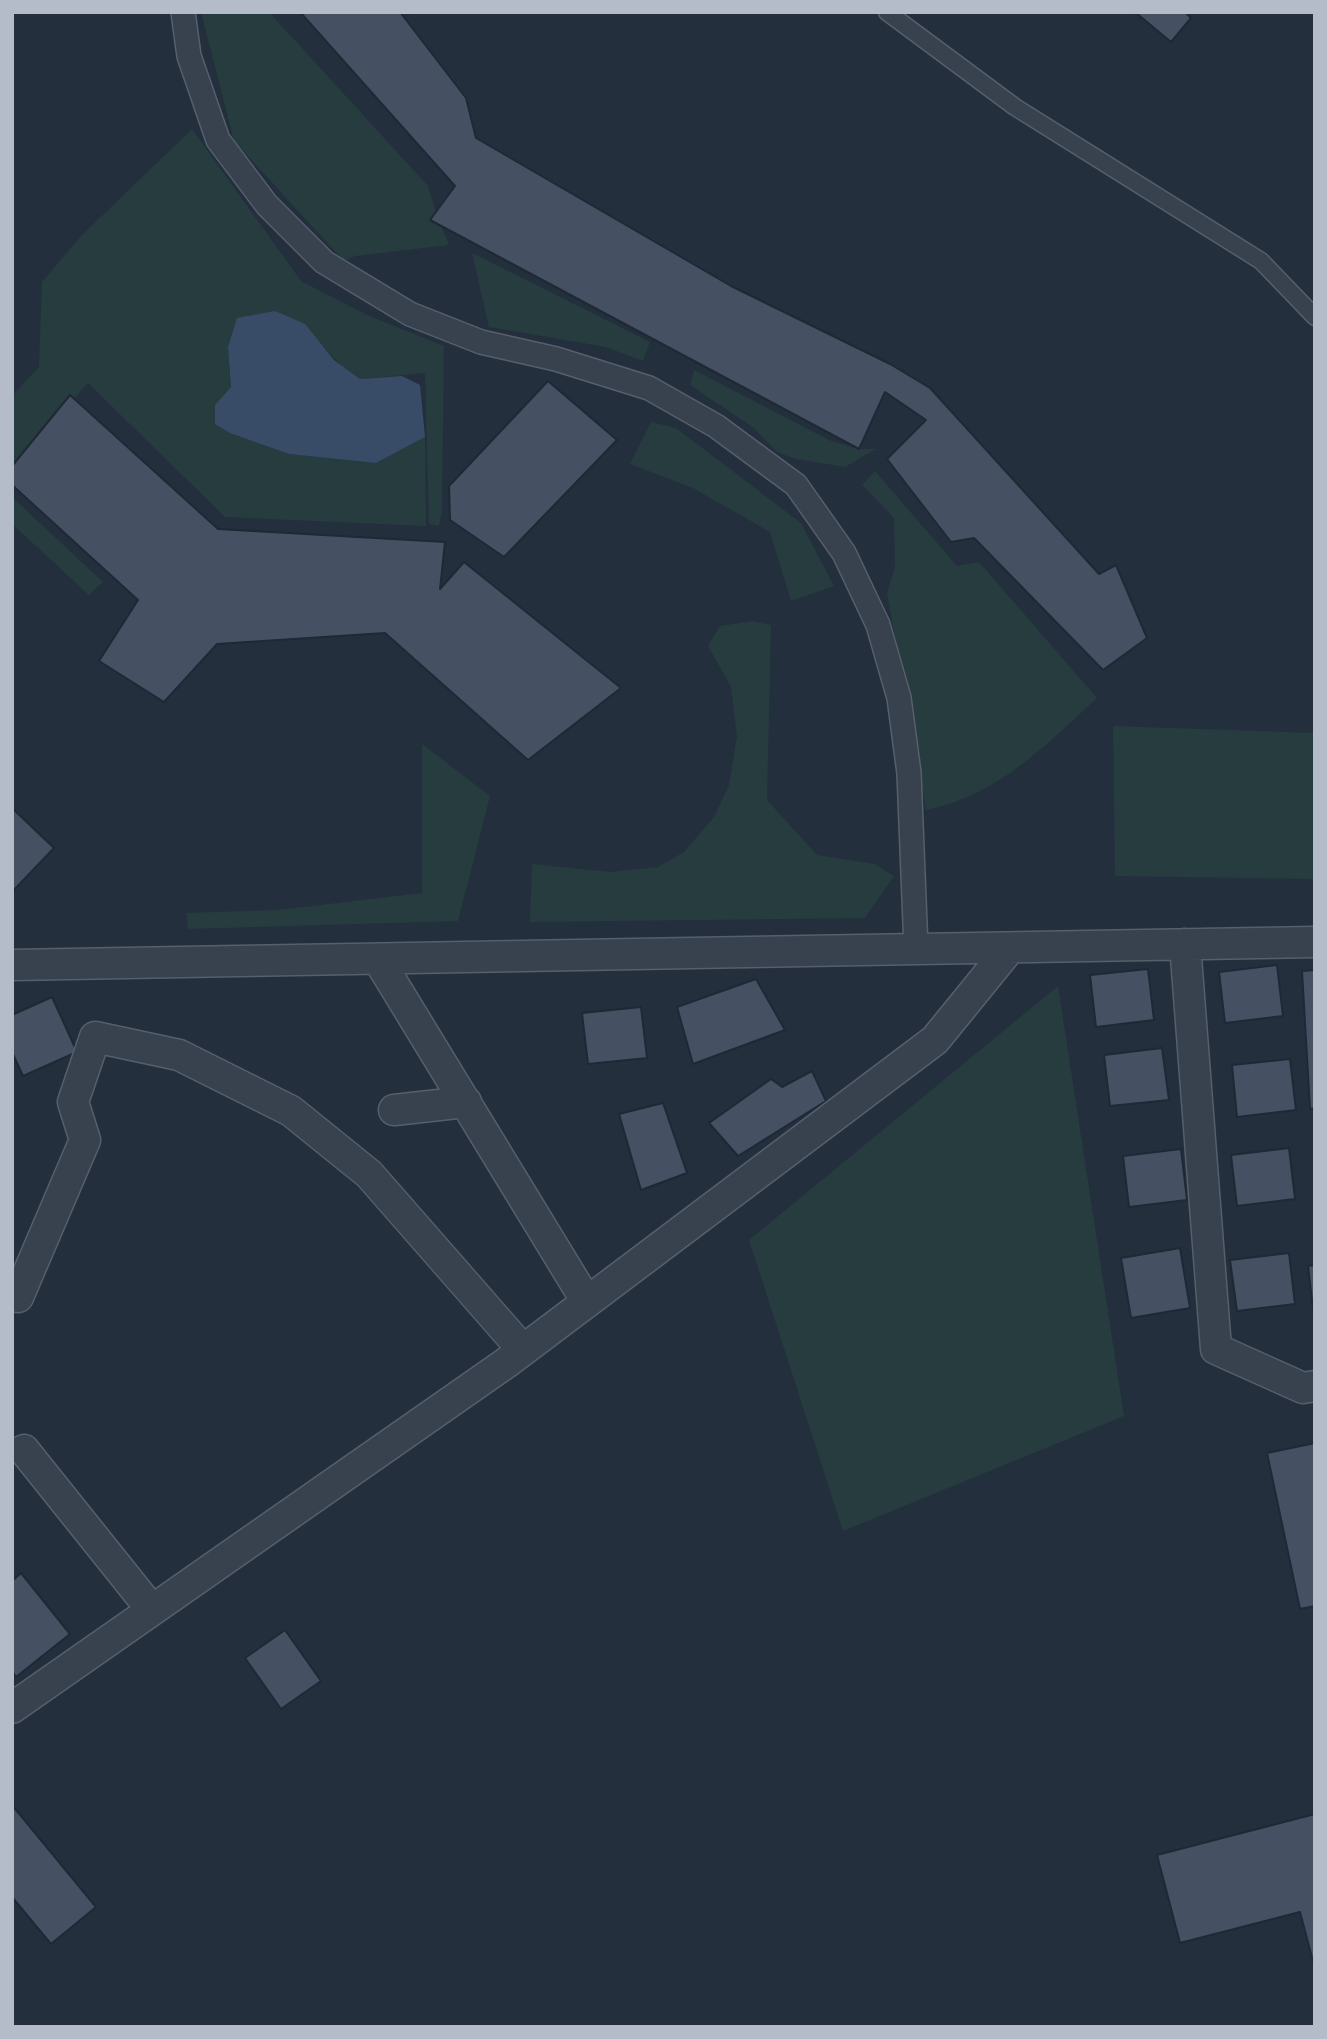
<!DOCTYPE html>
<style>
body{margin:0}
#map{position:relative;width:1327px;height:2039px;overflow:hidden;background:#242f3e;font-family:"Fira Sans",sans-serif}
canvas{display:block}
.frame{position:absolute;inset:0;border:14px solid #b4bcc9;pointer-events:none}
</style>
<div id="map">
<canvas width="1327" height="2039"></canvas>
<div class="frame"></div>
</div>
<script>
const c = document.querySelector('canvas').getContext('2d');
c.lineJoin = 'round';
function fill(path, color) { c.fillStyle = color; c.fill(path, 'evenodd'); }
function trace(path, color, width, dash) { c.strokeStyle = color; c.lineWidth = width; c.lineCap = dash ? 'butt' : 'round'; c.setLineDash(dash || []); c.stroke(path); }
const green = new Path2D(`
 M201,12H269L428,186L438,219L449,245L355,256L344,261L234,141Z
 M192,129L301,281L367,315L444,346L442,509L439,526L429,524L425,373L360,379L341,365L319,342L228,347L231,387L215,405L289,454L376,463L425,437L426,526L225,517L88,383L12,467V396L39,367L42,282L81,236Z
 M472,253L650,342L643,361L606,347L489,327Z
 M694,370L831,441L859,449H876L845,467L796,459L777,452L754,428L690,385Z
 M651,422L676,428L801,523L834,586L791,601L770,532L693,488L630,464Z
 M875,471L957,566L979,562L1097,698C1045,746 997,796 926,810L887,593L895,567L894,518L862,485Z
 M12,497L103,582L89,595L12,524Z
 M753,621L771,625L767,800L817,855L875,864L894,876L865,918L530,922L532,864L610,872L658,867L684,852L714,817L729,785L737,736L731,687L708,646L720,626Z
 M1113,726L1315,733V879L1115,876Z
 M422,744L490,796L458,921L188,929L186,913L278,910L422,893Z
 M1058,986L1124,1416L843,1531L749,1240Z`);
const water = new Path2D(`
 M275,311L305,324L334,360L360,379L402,376L420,385L425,437L376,463L289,454L230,433L215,424V405L231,387L228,347L237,318Z`);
const building = new Path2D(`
 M300,12H400L466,98L476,138L731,286L890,364L930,388L1099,574L1116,565L1147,638L1103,670L974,538L951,542L887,459L926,420L885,392L859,449L430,220L455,186Z
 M1135,12H1185L1191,18L1171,42Z
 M548,381L617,440L504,557L450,520L449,486Z
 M70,395L218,529L445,542L440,589L464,562L621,688L528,760L385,633L217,644L164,702L99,661L138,600L12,485V466Z
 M12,808L54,848L12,892Z
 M1277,965L1283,1016L1225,1023L1219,972Z
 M1148,969L1154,1020L1096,1027L1090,975Z
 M1315,970V1108L1310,1109L1302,971Z
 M756,979L785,1030L693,1064L677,1007Z
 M52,997L77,1052L23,1076L12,1052V1015Z
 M641,1007L647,1058L588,1064L582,1013Z
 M1162,1048L1169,1100L1110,1106L1104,1055Z
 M1290,1059L1296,1110L1237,1117L1232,1065Z
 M812,1071L826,1101L738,1156L709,1123L771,1079L782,1087Z
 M663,1103L687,1173L641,1190L619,1114Z
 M1289,1148L1295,1199L1237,1206L1231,1155Z
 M1181,1149L1187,1200L1129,1207L1123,1156Z
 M1180,1248L1190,1308L1131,1318L1121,1258Z
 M1289,1253L1295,1304L1237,1311L1230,1260Z
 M1315,1265V1317H1314L1308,1266Z
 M1315,1443V1606L1300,1609L1267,1453Z
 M21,1573L70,1634L16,1677L12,1671V1581Z
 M285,1630L321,1681L281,1709L245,1658Z
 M12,1805L96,1907L51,1944L12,1897Z
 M1315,1814V1969L1300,1912L1180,1943L1157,1855Z`);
const service = new Path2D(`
 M887,12L1015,107L1261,261L1315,317`);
const pedestrian = new Path2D(`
 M183,12L189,56L218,140L267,205L324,262L410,314L481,342L556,359L649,388L716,426L796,485L844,553L878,625L899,698L909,773L916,949`);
const minor = new Path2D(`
 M1185,944L1216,1349L1303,1388L1315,1386
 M378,959L587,1302
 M12,965L1315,942
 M394,1110L466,1102
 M18,1297L85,1140L73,1102L95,1037L179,1055L291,1111L369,1174L523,1350
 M24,1450L152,1610
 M12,1708L506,1363L935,1040L1009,949`);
fill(green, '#263c3f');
fill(water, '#394c67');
fill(building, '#455162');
trace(building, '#1f2835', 2);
trace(service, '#565f6c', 19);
trace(pedestrian, '#565f6c', 26);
trace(minor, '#565f6c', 33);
trace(service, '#38414e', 16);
trace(pedestrian, '#38414e', 23);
trace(minor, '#38414e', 30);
</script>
